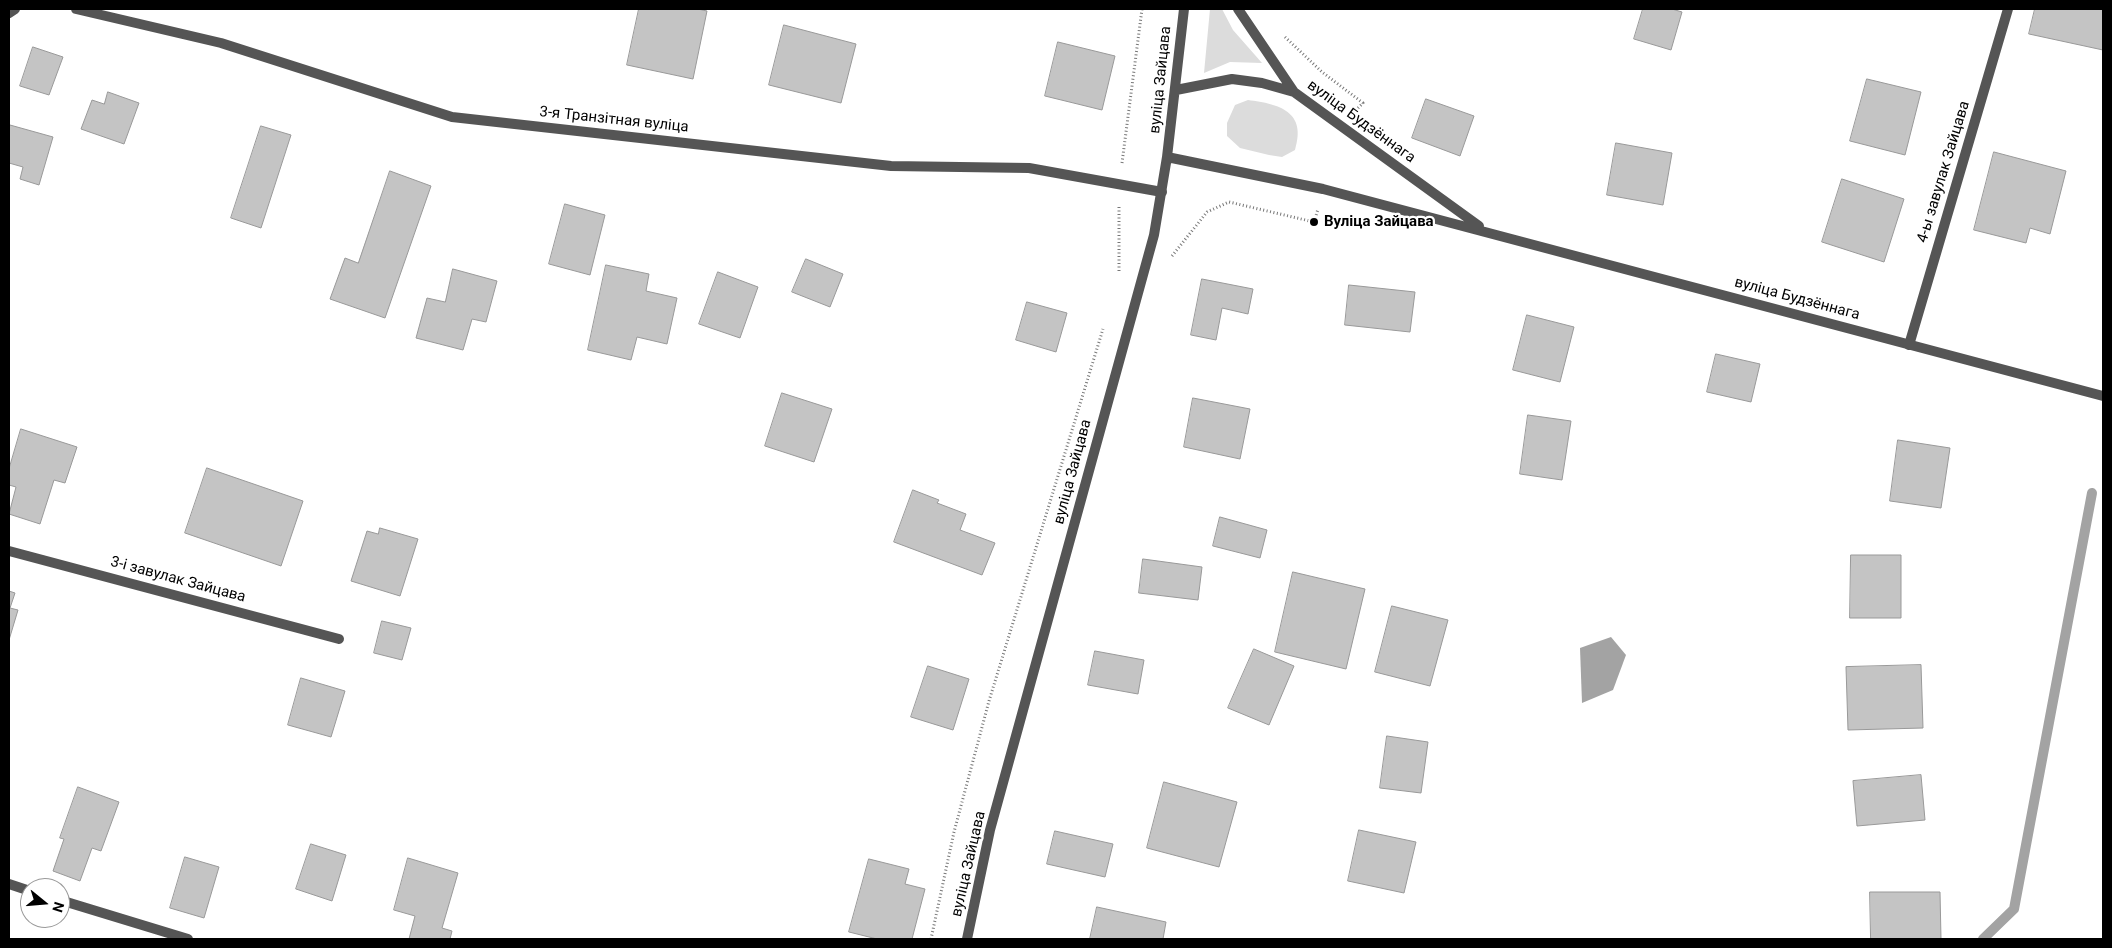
<!DOCTYPE html>
<meta charset="utf-8">
<style>
body{margin:0}
#map{position:relative;width:2112px;height:948px;overflow:hidden;background:#fff;font-family:Roboto,sans-serif}
canvas{display:block}
.frame{position:absolute;inset:0;border:10px solid #000;pointer-events:none}
.north{position:absolute;left:20px;top:878px;width:50px;height:50px;box-sizing:border-box;background:#fff;border:1px solid #999;border-radius:50%;rotate:107deg;font-size:14px;font-weight:700;line-height:20px;text-align:center;color:#000}
.north::after{content:'';display:block;margin:auto;width:18px;height:22px;background:#000;clip-path:polygon(50% 0,100% 100%,50% 72%,0 100%)}
</style>
<div id="map">
<canvas width="2112" height="948"></canvas>
<div class="frame"></div>
<div class="north">N</div>
</div>
<script>
const c = document.querySelector('canvas').getContext('2d');
c.lineJoin = 'round';
function fill(path, color) { c.fillStyle = color; c.fill(path, 'evenodd'); }
function trace(path, color, width, dash) { c.strokeStyle = color; c.lineWidth = width; c.lineCap = dash ? 'butt' : 'round'; c.setLineDash(dash || []); c.stroke(path); }
function label(font, color, halo, rows, align = 'center') {
  c.font = font + ' Roboto,sans-serif'; c.lineWidth = 4.5; c.setLineDash([]); c.textBaseline = 'middle'; c.strokeStyle = halo; c.fillStyle = color; for (const [text, x, y, turn = 0] of rows) {
    c.save(); c.translate(x, y); c.rotate((+turn || 0) * Math.PI / 180); c.textAlign = isNaN(turn) ? turn : align; if (halo) c.strokeText(text, 0, 0); c.fillText(text, 0, 0); c.restore();
  }
}
const green = new Path2D(`
 M1210,9H1222L1233,30L1262,63L1230,62L1204,73Z
 M1248,100C1280,104 1307,112 1295,150L1282,157L1269,155L1240,148L1227,136V123L1235,105Z`);
const water = new Path2D(`
 M1611,637L1626,655L1613,690L1582,703L1580,648Z`);
const stream = new Path2D(`
 M1983,939L2014,909L2092,493`);
const building = new Path2D(`
 M639,9H698L707,11L693,79L627,65Z
 M1643,9H1672L1682,12L1671,50L1634,39Z
 M2035,9H2103V50L2029,34Z
 M784,25L856,44L841,103L769,85Z
 M1058,42L1115,56L1102,110L1045,96Z
 M33,47L63,57L49,95L20,86Z
 M1867,79L1921,92L1905,155L1850,141Z
 M108,92L139,103L124,144L81,129L92,100L104,104Z
 M1426,99L1474,116L1460,156L1412,138Z
 M10,125L53,137L39,185L20,179L23,167L9,163Z
 M261,126L291,135L261,228L231,218Z
 M1616,143L1672,153L1663,205L1607,195Z
 M1994,152L2066,171L2050,234L2030,228L2026,243L1974,230Z
 M390,171L431,186L385,318L330,299L345,258L358,263Z
 M1842,179L1904,199L1884,262L1822,242Z
 M565,204L605,215L590,275L549,264Z
 M806,259L843,274L830,307L792,292Z
 M606,265L649,274L646,291L677,298L667,344L637,337L631,360L588,350Z
 M453,269L497,281L486,322L472,319L463,350L416,338L427,298L445,302Z
 M718,272L758,287L740,338L699,324Z
 M1202,279L1253,289L1248,314L1222,308L1216,340L1191,335Z
 M1349,285L1415,292L1410,332L1345,325Z
 M1027,302L1067,313L1056,352L1016,340Z
 M1527,315L1574,327L1560,382L1513,370Z
 M1716,354L1760,364L1751,402L1707,392Z
 M782,393L832,409L814,462L765,446Z
 M1193,398L1250,409L1240,459L1184,447Z
 M1528,415L1571,421L1562,480L1520,474Z
 M21,429L77,447L65,483L54,480L40,524L9,514L16,487L9,485V469Z
 M1898,440L1950,448L1941,508L1890,501Z
 M207,468L303,501L281,566L185,533Z
 M913,490L939,500L937,503L966,514L960,530L995,543L982,575L894,542Z
 M1220,517L1267,530L1260,558L1213,546Z
 M380,528L418,539L400,596L351,581L367,531L378,534Z
 M1851,555H1901V618H1850Z
 M1143,559L1202,567L1198,600L1139,593Z
 M1293,572L1365,589L1346,669L1275,652Z
 M9,591L15,593L10,608L18,610L9,640Z
 M1392,606L1448,620L1430,686L1375,672Z
 M382,621L411,628L402,660L374,653Z
 M1254,649L1294,666L1269,725L1228,708Z
 M1095,651L1144,660L1138,694L1088,685Z
 M1921,665L1923,728L1848,730L1846,667Z
 M928,666L969,679L953,730L911,717Z
 M301,678L345,691L331,737L288,725Z
 M1387,736L1428,742L1421,793L1380,788Z
 M1921,775L1925,820L1857,826L1853,781Z
 M1164,782L1237,802L1219,867L1147,848Z
 M78,787L119,802L101,851L92,848L80,881L53,871L64,839L60,838Z
 M1359,830L1416,842L1404,893L1348,881Z
 M1055,831L1113,844L1105,877L1047,864Z
 M311,844L346,855L332,901L296,889Z
 M185,857L219,867L204,918L170,908Z
 M408,858L458,873L442,928L452,931L450,939H409L415,916L394,910Z
 M869,859L909,869L905,884L925,889L912,939H877L849,932Z
 M1870,892H1940L1941,939H1871Z
 M1097,907L1166,922L1163,939H1090Z`);
const path = new Path2D(`
 M1285,37L1322,72L1363,103L1355,111
 M1122,163L1142,9
 M1119,207V273
 M1172,256L1207,212L1229,202L1314,222L1318,209
 M931,939L954,832L989,701L1103,329`);
const minor = new Path2D(`
 M76,9L221,43L452,117L891,166L1029,168L1162,192
 M9,13L15,9
 M1909,345L2008,9
 M9,551L339,639
 M9,884L30,891
 M60,900L188,939`);
const tertiary = new Path2D(`
 M1238,9L1294,92
 M1176,90L1232,79L1262,83L1294,92L1479,226
 M1167,157L1323,189L2103,396
 M967,939L990,830L1154,235L1167,157L1184,9`);
const markers = [
 [1314,222,5,"#000"]
];
const streetNames = [
 ["вуліца Зайцава",1161,80,-84],
 ["3-я Транзітная вуліца",614,120,6],
 ["вуліца Будзённага",1361,122,36],
 ["4-ы завулак Зайцава",1944,172,-73],
 ["вуліца Будзённага",1797,299,15],
 ["вуліца Зайцава",1073,472,-75],
 ["3-і завулак Зайцава",178,580,15],
 ["вуліца Зайцава",969,864,-77]
];
const poiNames = [
 ["Вуліца Зайцава",1324,222]
];
fill(green, '#dcdcdc');
fill(water, '#a3a3a3');
trace(stream, '#a3a3a3', 10);
fill(building, '#c4c4c4');
trace(building, '#999', 1);
trace(path, '#777', 3, [1, 2.5]);
trace(minor, '#555', 10);
trace(tertiary, '#555', 10);
for (const [x, y, r, color] of markers) { const dot = new Path2D(); dot.arc(x, y, r, 0, 2 * Math.PI); c.fillStyle = color; c.fill(dot); trace(dot, '#fff', 2); }
label('15px', '#000', '#fff', streetNames);
label('bold 15px', '#000', '#fff', poiNames, 'left');
</script>
